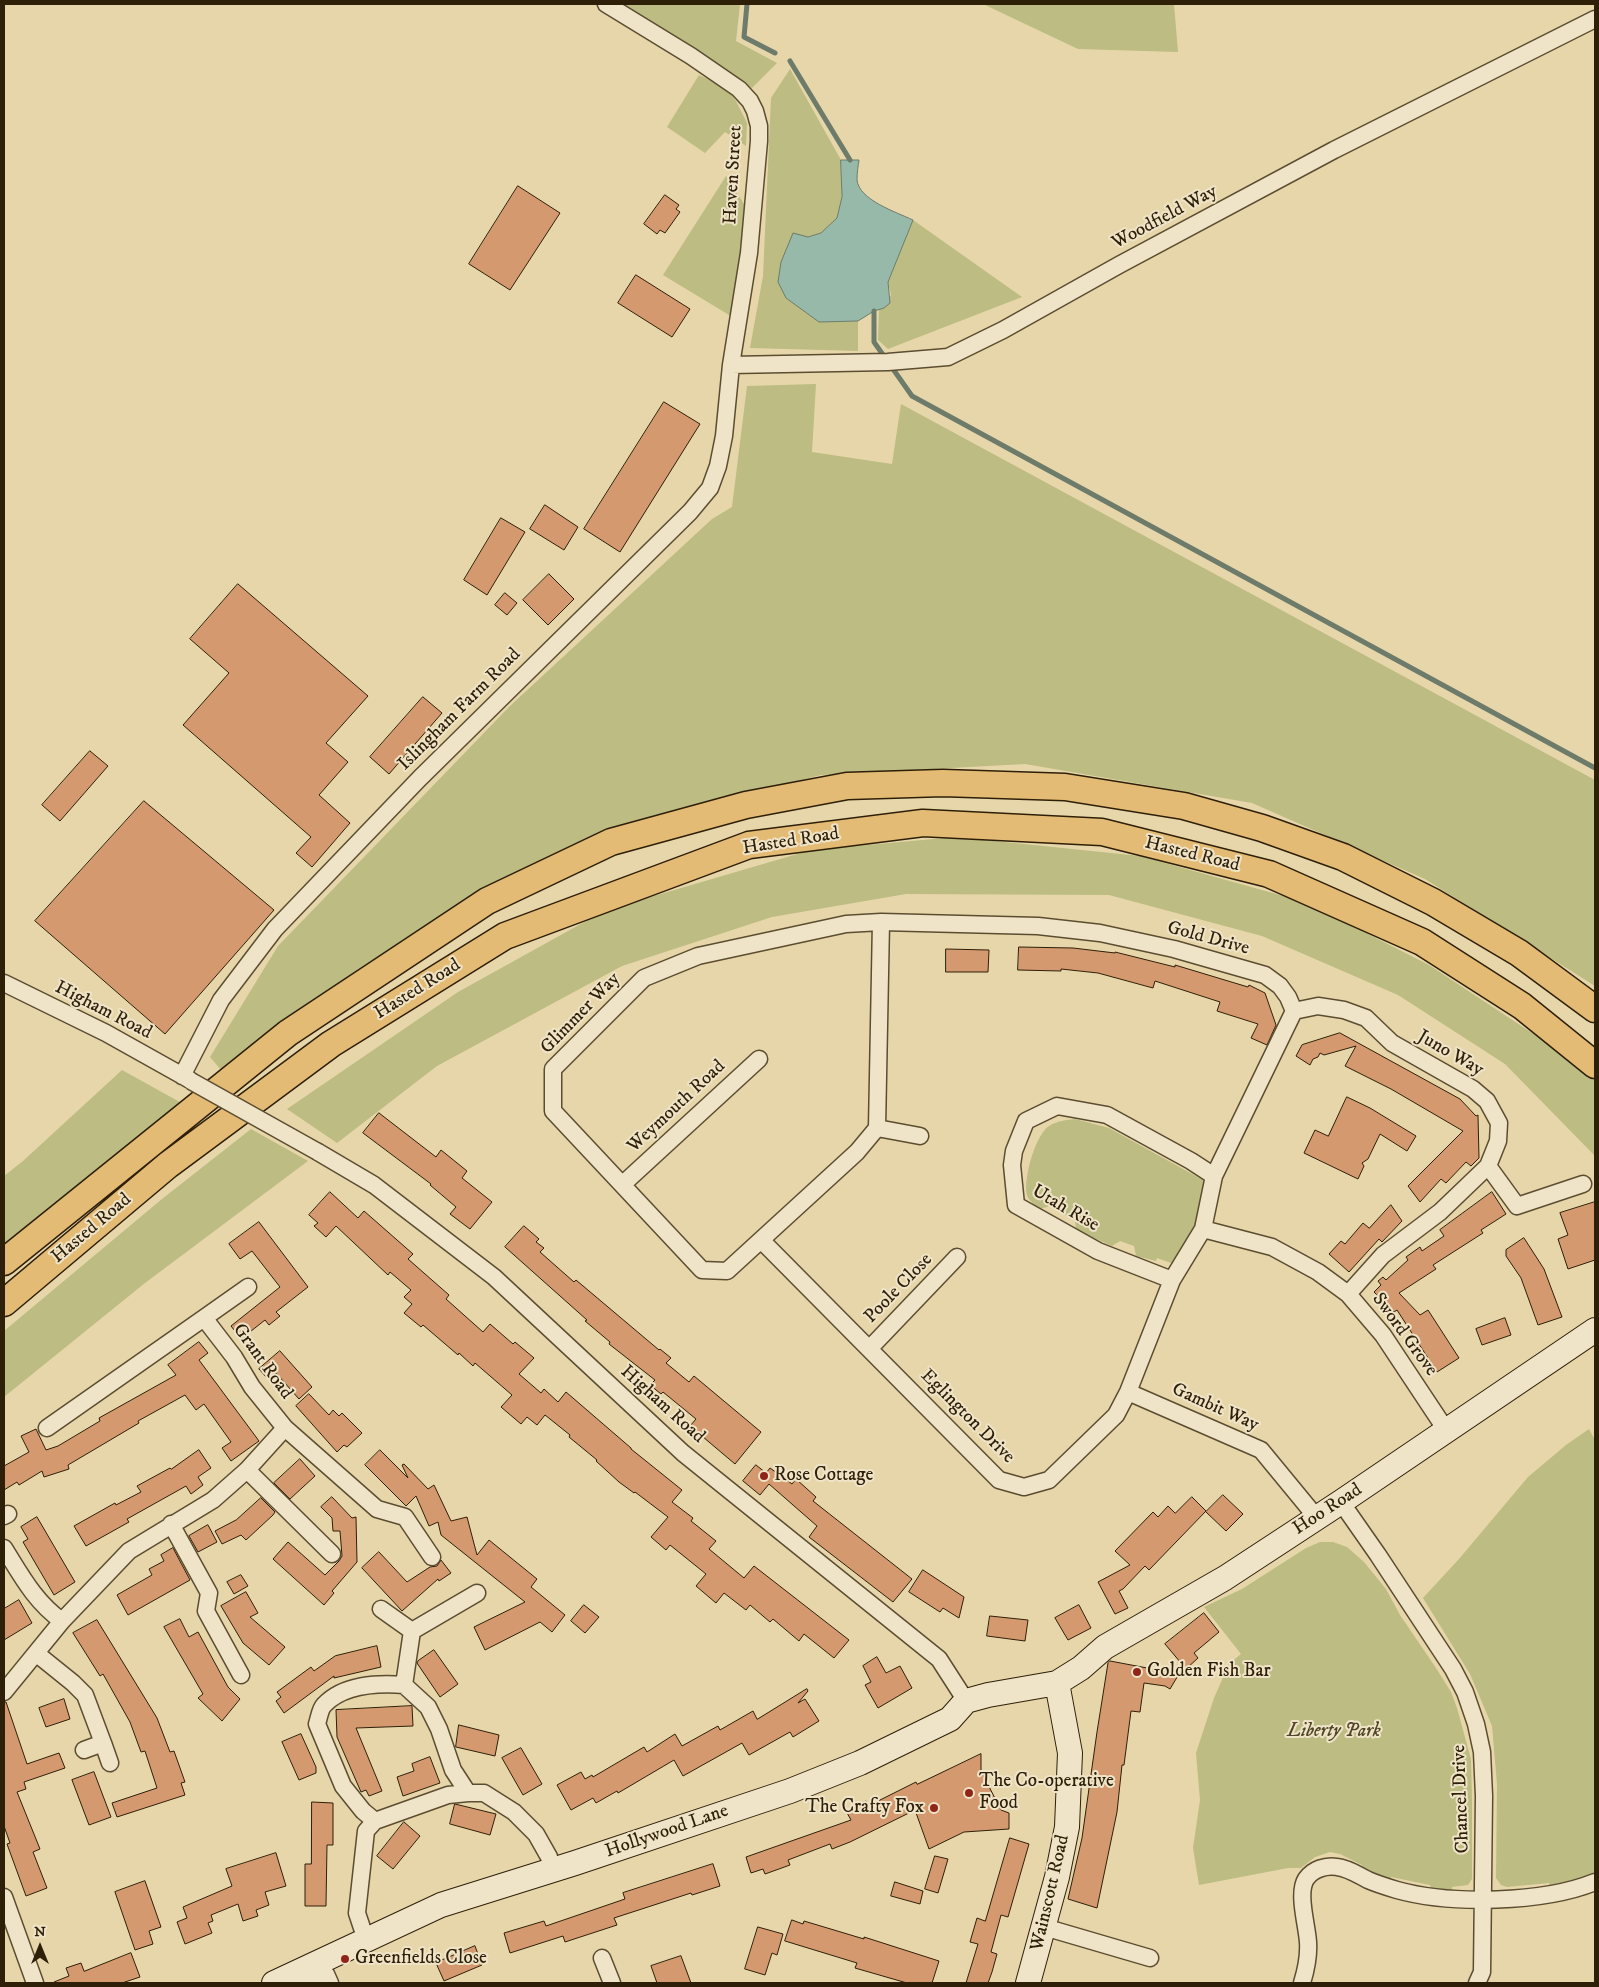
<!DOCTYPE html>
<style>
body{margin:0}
#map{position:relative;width:1599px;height:1987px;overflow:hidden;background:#e7d6a9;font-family:"IM FELL DW Pica",serif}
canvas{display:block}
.frame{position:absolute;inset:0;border:5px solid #2e1f09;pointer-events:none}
.north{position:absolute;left:15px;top:1922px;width:50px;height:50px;-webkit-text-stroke:4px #efe4c7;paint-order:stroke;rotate:0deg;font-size:14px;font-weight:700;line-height:20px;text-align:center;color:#2e1f09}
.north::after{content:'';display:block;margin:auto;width:18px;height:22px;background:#2e1f09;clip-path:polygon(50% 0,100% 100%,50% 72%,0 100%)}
</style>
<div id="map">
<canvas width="1599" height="1987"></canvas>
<div class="frame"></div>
<div class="north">N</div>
</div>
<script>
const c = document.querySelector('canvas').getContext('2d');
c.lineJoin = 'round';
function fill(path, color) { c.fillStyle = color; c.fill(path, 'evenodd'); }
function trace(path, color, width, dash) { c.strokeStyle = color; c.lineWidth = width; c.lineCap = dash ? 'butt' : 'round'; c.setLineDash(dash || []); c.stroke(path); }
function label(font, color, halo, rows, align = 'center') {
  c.font = font + ' "IM FELL DW Pica",serif'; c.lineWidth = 4; c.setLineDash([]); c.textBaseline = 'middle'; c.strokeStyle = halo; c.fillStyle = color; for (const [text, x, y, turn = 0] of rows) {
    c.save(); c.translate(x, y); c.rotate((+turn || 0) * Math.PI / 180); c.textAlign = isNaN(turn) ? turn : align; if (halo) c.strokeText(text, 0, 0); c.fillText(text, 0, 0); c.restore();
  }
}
const green = new Path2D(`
 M619,4H740L736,41L777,63L752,88Z
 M983,4H1174L1178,52L1078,49Z
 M790,69L841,160L842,197L837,218L821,233L808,237L786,298L819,322L858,321V351L750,348L763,276L771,98Z
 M699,75L727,88L736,101L747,123L746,146L725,132L705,153L667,127Z
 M726,176L746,207L734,318L663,275Z
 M913,220L1022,297L888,349L878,340L879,309L884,308L891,295L888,282Z
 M816,384L812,452L892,464L901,404L1595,780V986L1425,879L1252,803L1025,764L821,775L619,827L516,872L361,967L221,1070L210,1057L278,946L510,706L712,519L732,507L747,386Z
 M956,837L1140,856L1305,902L1429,965L1573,1060L1595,1081V1156L1505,1064L1398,995L1262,936L1109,895L906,894L772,917L622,966L437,1066L337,1143L287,1109L458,992L606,910L811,850Z
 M122,1070L187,1106L4,1251V1176L23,1161Z
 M1075,1119L1109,1128L1203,1180L1206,1186L1199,1230L1179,1262L1171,1263L1157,1258L1156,1261L1136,1256L1134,1246L1120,1241L1112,1246L1076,1230L1075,1220L1050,1206L1040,1209C1035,1205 1029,1201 1027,1195C1023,1180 1035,1135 1049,1126C1057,1121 1066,1120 1075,1119Z
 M251,1129L308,1161L145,1283L4,1397V1331L162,1199Z
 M1589,1429L1595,1440V1874L1550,1887L1549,1883L1507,1887L1501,1885L1496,1878L1497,1784L1492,1726L1470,1674L1423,1598L1459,1559L1528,1477L1566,1445Z
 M1320,1542H1333L1347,1547L1364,1562L1386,1589L1400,1615L1436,1668L1451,1692L1457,1708L1471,1759L1472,1801V1879L1468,1885L1452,1887V1892L1432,1891L1430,1885L1391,1877L1389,1882L1361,1869L1362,1865L1340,1854L1330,1852L1315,1857L1301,1868H1288L1199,1885L1193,1848L1200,1800L1196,1753L1214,1698L1229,1664L1241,1654L1204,1607L1242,1589L1306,1548Z`);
const water = new Path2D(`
 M841,160H859C858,166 857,173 857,180C859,200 896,212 913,220L888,282L890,303L884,308L874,311L858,321L819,322L786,298L778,282L781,262L793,233L808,237L821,233L837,218L842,197Z`);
const stream = new Path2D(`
 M747,4L744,37L775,53
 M790,61L850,160
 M874,311V342L912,396L1595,768`);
const building = new Path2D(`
 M518,186L560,213L510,290L469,264Z
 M665,195L679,205L676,209L680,212L665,233L660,230L657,234L644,224Z
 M636,275L690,309L672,337L618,303Z
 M664,402L700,424L620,552L584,529Z
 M545,505L578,527L564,550L530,529Z
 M501,518L525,532L487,595L464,580Z
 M549,574L574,599L548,625L523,600Z
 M238,584L368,696L326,743L348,762L319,795L350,823L312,867L296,853L311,837L183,725L229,673L190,639Z
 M505,593L517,603L507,615L495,605Z
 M423,697L442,713L389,774L370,757Z
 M90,751L108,766L60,821L42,805Z
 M144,801L274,910L165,1034L35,921Z
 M1019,947L1073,948L1115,953V952L1175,967V965L1248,987L1249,985L1265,993L1276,1025L1267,1045L1251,1038L1258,1024L1217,1011L1220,1002L1155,981L1153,988L1098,973L1061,969V971L1018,970Z
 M946,949L989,950L988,972H946Z
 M1340,1033L1460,1099L1476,1116L1478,1115L1479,1158L1471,1166L1466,1162L1446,1183L1441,1179L1420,1202L1408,1186L1463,1131L1391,1089L1345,1066L1356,1046L1324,1055L1320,1053L1318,1057L1313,1059L1310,1065L1296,1056L1302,1045Z
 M1347,1097L1370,1108L1416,1136L1407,1151L1380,1134L1368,1159L1362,1163L1364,1166L1358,1179L1304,1153L1315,1130L1328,1136Z
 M379,1113L436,1157L441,1150L467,1171L462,1178L492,1202L470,1229L450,1214L456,1207L430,1185L431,1184L363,1133Z
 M330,1192L358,1218L364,1211L413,1254L408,1259L449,1295L446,1299L483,1332L490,1324L513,1344L515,1342L534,1358L519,1374L541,1393L544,1389L558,1402L566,1392L631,1448V1449L682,1490L672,1502L693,1518L691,1521L716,1541L709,1549L744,1578L754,1566L849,1640L834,1658L804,1634L799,1641L773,1619L770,1622L750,1605L746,1610L724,1593L716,1603L696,1586L706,1574L670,1545L666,1550L651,1537L668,1517L635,1492L634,1493L619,1482L596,1461L597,1460L569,1437L570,1435L545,1415L537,1425L527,1417L521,1424L501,1407L512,1395L475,1363L473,1366L459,1353L458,1355L423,1325L421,1327L404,1313L412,1304L404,1297L411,1290L390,1272L388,1275L336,1226L326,1237L314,1226L318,1223L309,1215Z
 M1492,1192L1506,1214L1481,1230L1483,1233L1433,1265L1436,1269L1399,1293L1420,1315L1428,1310L1459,1358L1437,1372L1397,1310L1394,1312L1374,1292L1381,1285L1378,1281L1383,1277L1386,1280L1408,1260L1406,1257L1420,1247L1422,1251L1444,1236L1440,1230Z
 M1595,1202V1260L1568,1269L1558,1239L1568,1235L1560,1213Z
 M1391,1205L1402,1221L1382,1242L1379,1239L1349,1272L1329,1254L1341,1241L1345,1244L1363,1223L1369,1228Z
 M259,1222L308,1287L276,1312L280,1316L269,1325L265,1320L241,1339L231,1326L280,1287L252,1251L240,1259L229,1244Z
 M524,1226L539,1239L536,1242L544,1248L540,1252L574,1282L576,1280L659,1350L660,1349L671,1358L666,1363L689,1382L694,1376L761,1432L735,1464L690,1426L696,1419L663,1392L661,1394L650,1385L655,1380L609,1344L610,1342L585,1321L587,1320L505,1247Z
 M1524,1238L1544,1269L1562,1317L1538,1325L1521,1278L1506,1256V1250Z
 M1505,1318L1511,1335L1482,1345L1476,1329Z
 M199,1342L208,1353L199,1360L259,1441L231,1461L222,1448L231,1442L204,1404L196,1410L185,1395L138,1421L139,1423L68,1465L69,1469L44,1477L42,1471L19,1485L17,1482L4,1490V1466L29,1452L21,1436L36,1429L46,1450L58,1446L100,1421L99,1418L176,1375L168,1365Z
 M280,1351L312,1387L299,1399L276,1373L268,1379L259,1369Z
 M309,1394L329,1415L333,1410L339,1416L342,1413L362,1433L347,1447L344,1445L337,1452L296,1406Z
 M199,1450L211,1468L198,1477L203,1485L191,1494L186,1486L127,1519L129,1522L86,1546L74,1526L115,1503L116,1505L141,1492L137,1486L170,1468L171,1469Z
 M380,1450L408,1478L402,1465L404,1464L428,1489L434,1485L451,1521L467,1517L477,1555L489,1540L537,1579L531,1587L565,1615L552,1632L540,1622L485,1650L474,1627L525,1602L441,1535L438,1522L429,1526L416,1496L406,1506L365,1465Z
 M300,1459L315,1476L290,1499L274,1483Z
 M756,1465L766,1473L770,1468L792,1484L796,1479L816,1497L813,1501L912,1579L893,1602L809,1537L817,1526L769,1484L760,1495L743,1481Z
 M1223,1495L1243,1514L1226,1531L1206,1512Z
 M332,1497L352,1518L356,1517L357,1562L332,1591L334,1593L324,1605L273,1559L288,1542L325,1575L339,1561L342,1556L340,1531H333L332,1518L321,1507Z
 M1192,1497L1206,1511L1149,1570L1145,1566L1123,1589L1119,1591L1128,1608L1115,1614L1098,1582L1130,1565L1115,1551L1153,1512L1158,1517L1168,1506L1175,1513Z
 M261,1498L275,1512L273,1515L246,1540L241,1535L222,1544L215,1531L236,1520Z
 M37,1517L75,1582L54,1595L23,1542L28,1539L21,1527Z
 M208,1525L217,1542L198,1552L189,1536Z
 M173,1548L190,1580L128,1615L117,1595L152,1575L149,1569L164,1561L161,1555Z
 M379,1552L407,1582L430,1567L437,1566L441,1560L451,1573L439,1581L438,1579L402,1611L362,1568Z
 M923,1570L964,1597L959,1618L943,1608L940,1612L909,1592Z
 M241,1575L248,1586L234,1594L227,1582Z
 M246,1592L258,1613L250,1617L285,1647L269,1665L243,1643L221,1606Z
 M19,1600L32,1623L4,1640V1609Z
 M584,1605L599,1617L585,1633L571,1621Z
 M1079,1605L1091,1628L1068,1640L1055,1618Z
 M1204,1613L1219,1632L1194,1653L1198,1658L1186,1669L1165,1644Z
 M990,1616L1028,1620L1025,1641L987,1636Z
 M180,1619L189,1637L198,1632L228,1687L240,1699L222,1721L198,1698L203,1694L164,1627Z
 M97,1620L157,1718L170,1752L174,1751L185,1782L181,1783L185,1795L117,1817L112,1803L157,1788L145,1751L141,1752L130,1722L103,1674L100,1676L73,1633Z
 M377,1646L381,1667L334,1678V1676L284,1713L276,1701L281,1697L277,1692L311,1667L314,1671L335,1656Z
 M434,1650L458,1684L440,1697L417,1663L418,1661Z
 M877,1657L886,1673L900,1666L912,1688L878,1708L865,1685L871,1682L863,1666Z
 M1110,1661L1179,1674L1170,1689L1165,1686L1144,1683L1140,1712L1131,1711L1124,1765H1122L1117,1812L1097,1908L1068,1899L1082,1838L1097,1732L1108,1663Z
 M807,1689L808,1691L798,1703L805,1699L819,1721L793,1737L790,1732L749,1755L742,1743L683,1776L674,1760L618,1793L617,1791L596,1803L593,1798L571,1810L557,1785L581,1772L585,1779L592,1775L593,1777L644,1747L647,1752L675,1734L682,1746L718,1726L720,1730L753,1711L757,1719Z
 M64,1699L70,1719L46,1727L39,1708Z
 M4,1702H6L27,1764L59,1753L65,1768L24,1782L26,1789L17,1792L40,1849L33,1852L47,1888L26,1896L7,1844L10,1843L4,1826Z
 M412,1706L413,1726L356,1728L382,1791L369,1796L366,1790L361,1792L337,1737L336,1710Z
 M459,1725L499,1735L495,1756L456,1747Z
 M301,1734L316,1767V1773L299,1780L282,1742Z
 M521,1748L542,1784L523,1795L502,1758Z
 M981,1754V1771L1001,1810L1009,1813V1829L964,1832L929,1849L915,1810L850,1842L832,1849L830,1844L788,1860L790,1865L765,1874L763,1869L751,1873L746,1857L851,1820L846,1811L866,1801L868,1806L916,1782L917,1784Z
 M430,1757L440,1783L403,1796L397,1777L414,1771L412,1764Z
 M94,1772L111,1817L89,1825L72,1780Z
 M312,1802L333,1803V1845H327L326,1906H305V1864H311Z
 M455,1804L496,1814L490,1835L450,1824Z
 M404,1822L420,1836L393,1869L377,1856Z
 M1010,1838L1029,1844L1008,1917L1001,1915L991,1952L997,1954L992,1972L988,1983H966L978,1944L970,1942L977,1918L985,1921Z
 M276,1853L286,1886L265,1892L269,1905L256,1910L258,1916L243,1921L238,1904L211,1915L213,1921L208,1923L212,1933L185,1944L177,1922L187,1918L183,1907L232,1886L226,1869Z
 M935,1856L948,1859L938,1893L925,1889Z
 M713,1864L720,1886L692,1895L691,1893L614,1918L617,1925L565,1942L563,1936L510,1953L504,1933L544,1921L546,1926L625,1899L623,1893Z
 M145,1881L161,1927L149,1931L153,1944L135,1950L115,1892Z
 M895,1882L923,1891L920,1904L891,1896Z
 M792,1920L803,1924L804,1921L864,1939V1937L939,1961L932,1983H907L855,1968L857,1963L785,1941Z
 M758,1927L783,1934L777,1955L772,1953L765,1975L745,1969Z
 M475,1946L482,1965L444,1981L436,1963Z
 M131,1953L140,1977L122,1983H54V1982L69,1976L66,1968L81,1963L84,1971Z
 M681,1956L691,1983H657L651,1966Z`);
const street = new Path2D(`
 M731,365L888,362L948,357L1003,330L1119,265L1334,150L1595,19
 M881,922L877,1128L920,1136
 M4,983L106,1033L190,1080
 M1294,1011L1318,1006L1344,1010L1366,1018L1392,1043L1473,1089L1487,1101L1499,1123L1498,1141L1488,1166L1440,1212L1383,1255L1348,1294
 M182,1076L221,1000L275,929L420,778L690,512L710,488L718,466L724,436L731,365L749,253L759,141V126L755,111L750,101L739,89L691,56L606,4
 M877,1128L857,1152L727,1271L702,1270L553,1111V1069L644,978L698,956L846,924L881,922L1038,926L1100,933L1174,949L1265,975L1280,986L1288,997L1294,1011L1214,1176L1203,1229L1272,1247L1318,1272L1348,1294L1383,1335L1446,1430
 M318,1152L374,1185L494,1277L683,1453L939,1659L966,1701
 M1488,1166L1517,1206L1583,1184
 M623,1184L759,1059
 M762,1241L999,1480L1024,1487L1049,1480L1116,1415L1128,1392L1172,1280L1203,1229
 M1172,1280L1098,1251L1016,1205L1012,1165L1014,1151L1026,1121L1057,1106L1107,1115L1191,1161L1214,1176
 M870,1348L957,1257
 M1128,1392L1261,1450L1317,1518
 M47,1428L204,1318
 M285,1428L377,1509L405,1517L432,1557
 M247,1470L332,1554
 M1341,1502L1378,1555L1453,1669L1465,1692L1476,1724L1482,1752L1484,1796L1482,1972L1477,1983
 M4,1516L8,1514
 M171,1524L209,1593L206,1611L241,1675
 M4,1548C21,1575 35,1602 62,1621
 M381,1609L412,1631
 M37,1654L73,1683L85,1695L103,1743L84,1750
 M404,1685L412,1631L477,1593
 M4,1692L62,1621L129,1551L213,1500L247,1470L285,1428L252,1387L234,1357L204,1318L248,1287
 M103,1743L110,1763
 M375,1821L448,1795L468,1793
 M4,1897L35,1983
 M1044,1927L1150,1958
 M366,1940L357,1913L366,1831L375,1821L363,1811L343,1786L317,1724C319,1718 320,1709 324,1705C344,1684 377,1683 404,1685L428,1707L439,1729L453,1770L468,1793H484L514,1812L536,1834L549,1857L552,1870
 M602,1958L612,1983
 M306,1983L326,1974L330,1983
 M1302,1983C1306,1970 1309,1956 1308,1942C1307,1925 1297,1893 1306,1879C1313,1869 1326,1865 1337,1867C1348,1868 1358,1875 1368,1880C1377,1884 1387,1887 1397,1890C1451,1905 1543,1903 1595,1882`);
const secondary = new Path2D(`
 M274,1983L441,1905L575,1863L790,1791L860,1763L950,1719L966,1701L988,1695L1057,1683L1081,1668L1105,1647L1225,1578L1341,1502L1595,1330
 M1028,1983L1057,1877L1067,1827L1070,1753L1057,1683`);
const primary = new Path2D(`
 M4,1262L288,1033L487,901L611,842L746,805L847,786L943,783L1065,787L1184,806L1262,828L1343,857L1433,902L1519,953L1595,1009
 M4,1303L168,1165L331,1044L505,936L749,845L923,823L1102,832L1269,874L1422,942L1522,1006L1595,1065`);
const streetBridge = new Path2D(`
 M191,1081L318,1152`);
const markers = [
 [764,1476,5,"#8f2418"],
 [1137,1672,5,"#8f2418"],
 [969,1793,5,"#8f2418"],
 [934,1808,5,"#8f2418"],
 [345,1959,5,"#8f2418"]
];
const streetNames = [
 ["Haven Street",734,175,-87],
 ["Woodfield Way",1165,218,-28],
 ["Islingham Farm Road",460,710,-45],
 ["Hasted Road",791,842,-9],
 ["Hasted Road",1192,855,14],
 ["Gold Drive",1208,939,15],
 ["Hasted Road",418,990,-32],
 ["Higham Road",103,1011,27],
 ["Glimmer Way",581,1014,-46],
 ["Juno Way",1450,1054,30],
 ["Weymouth Road",677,1107,-43],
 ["Utah Rise",1065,1209,30],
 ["Hasted Road",92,1229,-40],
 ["Poole Close",899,1289,-46],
 ["Sword Grove",1404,1335,54],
 ["Grant Road",262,1362,54],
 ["Higham Road",662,1405,42],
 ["Gambit Way",1215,1408,24],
 ["Eglington Drive",967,1417,45],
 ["Hoo Road",1328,1510,-33],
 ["Chancel Drive",1462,1799,-92],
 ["Hollywood Lane",667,1832,-19],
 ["Wainscott Road",1051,1893,-77]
];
const poiNames = [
 ["Rose Cottage",774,1476],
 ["Golden Fish Bar",1147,1672],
 ["The Co-operative",979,1782],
 ["Food",979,1804],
 ["The Crafty Fox",924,1808,"right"],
 ["Greenfields Close",355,1959]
];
const parkNames = [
 ["Liberty Park",1334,1732]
];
fill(green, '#bcbc83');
fill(water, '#97b9aa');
trace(water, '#6d7b6a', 1);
trace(stream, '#6d7b6a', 5);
fill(building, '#d4996e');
trace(building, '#2e1f09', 1);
trace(street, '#5c4d31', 19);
trace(secondary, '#2e1f09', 26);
trace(primary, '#2e1f09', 29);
trace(street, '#efe4c7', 16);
trace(secondary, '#efe4c7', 24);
trace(primary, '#e4bb74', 26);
trace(streetBridge, '#5c4d31', 19, []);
trace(streetBridge, '#efe4c7', 16);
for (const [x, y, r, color] of markers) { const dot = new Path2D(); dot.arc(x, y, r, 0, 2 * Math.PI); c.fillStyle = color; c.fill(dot); trace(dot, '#efe4c7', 2); }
label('19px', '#2e1f09', '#efe4c7', streetNames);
label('19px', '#2e1f09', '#efe4c7', poiNames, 'left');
label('italic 19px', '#524628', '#efe4c7', parkNames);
</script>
